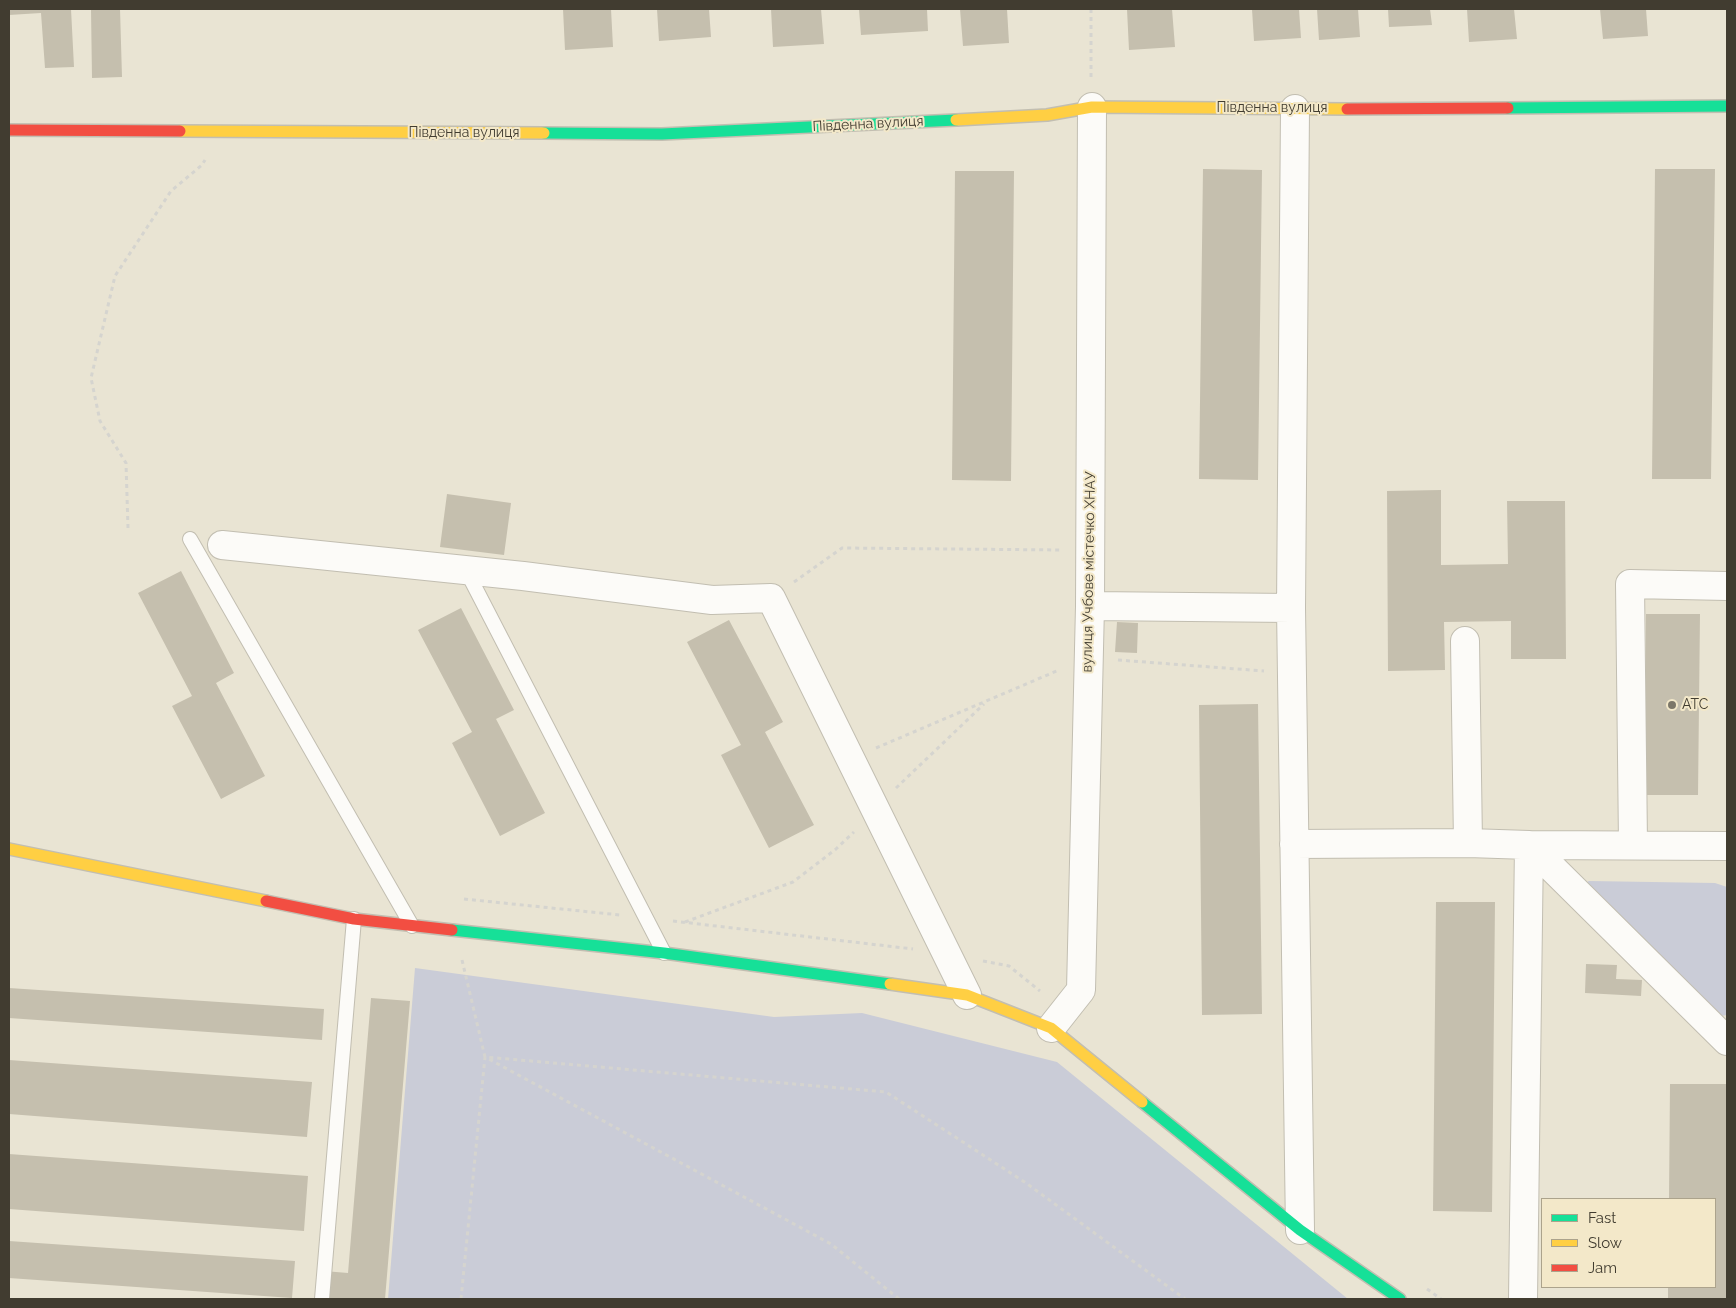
<!DOCTYPE html>
<meta charset="utf-8">
<style>
body{margin:0}
#map{position:relative;width:1736px;height:1308px;overflow:hidden;background:#e9e4d3;font-family:Raleway,sans-serif}
canvas{display:block}
.frame{position:absolute;inset:0;border:10px solid #413c30;pointer-events:none}
.legend{position:absolute;left:1541px;top:1198px;width:175px;height:90px;box-sizing:border-box;background:#f3e8c9;border:1px solid #aca38c;margin:0;padding:6px 9px;list-style:none;font-size:15px;color:#413c30}
.legend li{display:flex;align-items:center;gap:10px;height:25px}
.legend b{width:25px;border:1px solid #aca38c}
</style>
<div id="map">
<canvas width="1736" height="1308"></canvas>
<div class="frame"></div>
<ul class="legend">
<li><b style="height:6px;background:#16e098"></b>Fast</li>
<li><b style="height:6px;background:#ffcf43"></b>Slow</li>
<li><b style="height:6px;background:#f24e42"></b>Jam</li>
</ul>
</div>
<script>
const c = document.querySelector('canvas').getContext('2d');
c.lineJoin = 'round';
function fill(path, color) { c.fillStyle = color; c.fill(path, 'evenodd'); }
function trace(path, color, width, dash) { c.strokeStyle = color; c.lineWidth = width; c.lineCap = dash ? 'butt' : 'round'; c.setLineDash(dash || []); c.stroke(path); }
function label(font, color, halo, rows, align = 'center') {
  c.font = font + ' Raleway,sans-serif'; c.lineWidth = 4; c.setLineDash([]); c.textBaseline = 'middle'; c.strokeStyle = halo; c.fillStyle = color; for (const [text, x, y, turn = 0] of rows) {
    c.save(); c.translate(x, y); c.rotate((+turn || 0) * Math.PI / 180); c.textAlign = isNaN(turn) ? turn : align; if (halo) c.strokeText(text, 0, 0); c.fillText(text, 0, 0); c.restore();
  }
}
const green = new Path2D(`
 M1589,881L1715,883L1727,887V1015L1710,1018L1577,887Z
 M415,968L774,1017L862,1013L1057,1062L1348,1299H388Z`);
const building = new Path2D(`
 M9,9H71L74,67L45,68L41,13L9,15Z
 M91,9H120L122,77L92,78Z
 M563,9H611L613,47L565,50Z
 M657,9H709L711,37L659,41Z
 M771,9H821L824,44L773,47Z
 M859,9H927L928,31L861,35Z
 M960,9H1007L1009,43L963,46Z
 M1127,9H1172L1175,47L1129,50Z
 M1252,9H1299L1301,38L1254,41Z
 M1317,9H1358L1360,37L1319,40Z
 M1388,9H1430L1432,25L1389,27Z
 M1467,9H1514L1517,39L1469,42Z
 M1600,9H1646L1648,36L1603,39Z
 M1203,169L1262,170L1258,480L1199,479Z
 M1655,169H1715L1711,479H1652Z
 M955,171H1014L1011,481L952,480Z
 M1441,490V565L1508,564L1507,501H1565L1566,659H1511V621L1444,622L1445,670L1388,671L1387,491Z
 M447,494L511,503L504,555L440,547Z
 M181,571L234,673L216,683L265,776L221,799L172,706L192,696L138,593Z
 M461,608L514,710L496,719L545,813L500,836L452,743L472,732L418,630Z
 M1646,614H1700L1698,795H1646Z
 M729,620L783,722L765,732L814,825L769,848L721,755L741,745L687,642Z
 M1117,622L1138,623L1137,653L1115,652Z
 M1258,704L1262,1014L1202,1015L1199,705Z
 M1436,902H1495L1492,1212L1433,1211Z
 M1586,964L1617,965L1616,979L1642,980L1641,996L1585,993Z
 M9,988L324,1009L322,1040L9,1018Z
 M371,998L410,1001L385,1299H322L324,1271L348,1273Z
 M9,1060L312,1082L307,1137L9,1114Z
 M1670,1084H1727V1299H1668V1287H1715V1199H1669Z
 M9,1154L308,1176L304,1231L9,1209Z
 M9,1241L295,1261L292,1298L9,1278Z`);
const path = new Path2D(`
 M1091,9V78
 M128,528L126,463L100,421L91,378L115,276L171,191L202,165L205,160
 M794,582L842,548L1062,550
 M1118,660L1264,671
 M876,748L1059,670
 M896,788L984,704
 M464,899L620,915
 M673,921L913,949
 M685,922L793,882L836,849L854,832
 M462,960L485,1057L886,1092L1026,1183L1185,1299
 M983,961L1009,966L1040,991
 M1427,1289L1441,1299
 M461,1299L485,1057L831,1244L899,1299`);
const lane = new Path2D(`
 M190,539L412,926
 M466,570L664,953
 M322,1299L354,919`);
const street = new Path2D(`
 M1295,109L1291,608L1300,1230
 M222,545L523,576L712,600L771,598L967,995
 M1090,606L1291,608
 M1465,641L1468,843
 M1294,844L1468,843L1529,845L1727,1041
 M1633,844L1630,584L1727,586
 M1051,1028L1081,990L1090,606L1092,107
 M1523,1299L1529,845L1727,846`);
const fast = new Path2D(`
 M1508,108L1727,106
 M544,133L662,134L956,120
 M452,930L664,953L890,984
 M1142,1102L1300,1230L1400,1299`);
const slow = new Path2D(`
 M956,120L1047,115L1092,107L1347,109
 M180,131L544,133
 M9,849L266,901
 M890,984L967,995L1051,1028L1142,1102`);
const jam = new Path2D(`
 M1347,109L1508,108
 M9,130L180,131
 M266,901L354,919L452,930`);
const markers = [
 [1672,705,5,"#7c7769"]
];
const streetNames = [
 ["Південна вулиця",1272,108],
 ["Південна вулиця",868,124,-3],
 ["Південна вулиця",464,133],
 ["вулиця Учбове містечко ХНАУ",1089,572,-89]
];
const poiNames = [
 ["АТС",1682,705]
];
fill(green, '#caccd7');
fill(building, '#c5bfae');
trace(lane, '#c2beb1', 16);
trace(street, '#c2beb1', 30);
trace(fast, '#c2beb1', 14);
trace(slow, '#c2beb1', 14);
trace(jam, '#c2beb1', 14);
trace(path, '#d5d4cf', 3, [4, 4]);
trace(lane, '#fcfbf8', 14);
trace(street, '#fcfbf8', 28);
trace(fast, '#16e098', 11);
trace(slow, '#ffcf43', 11);
trace(jam, '#f24e42', 11);
for (const [x, y, r, color] of markers) { const dot = new Path2D(); dot.arc(x, y, r, 0, 2 * Math.PI); c.fillStyle = color; c.fill(dot); trace(dot, '#f3e8c9', 2); }
label('14px', '#413c30', '#f3e8c9', streetNames);
label('14px', '#413c30', '#f3e8c9', poiNames, 'left');
</script>
